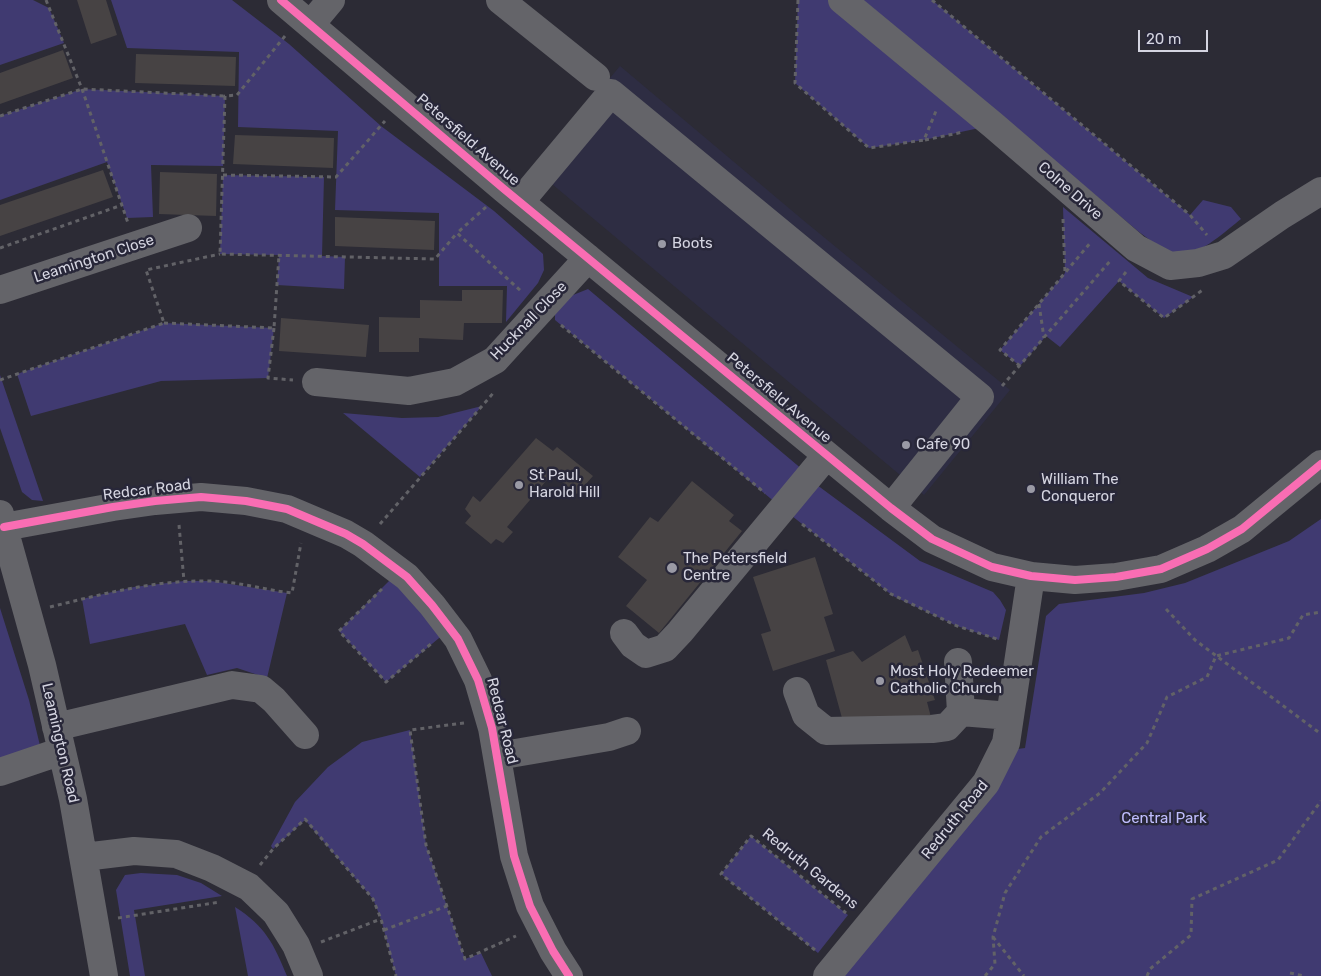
<!DOCTYPE html>
<style>
body{margin:0}
#map{position:relative;width:1321px;height:976px;overflow:hidden;background:#2c2b35;font-family:Rubik,sans-serif}
canvas{display:block}
.scale{position:absolute;left:1138px;top:30px;width:70px;height:22px;box-sizing:border-box;border:2px solid #d5d5e1;border-top:0;padding-left:6px;font-size:15px;line-height:18px;white-space:nowrap;color:#d5d5e1;-webkit-text-stroke:4px #282739;paint-order:stroke}
</style>
<div id="map">
<canvas width="1321" height="976"></canvas>
<div class="scale">20 m</div>
</div>
<script>
const c = document.querySelector('canvas').getContext('2d');
c.lineJoin = 'round';
function fill(path, color) { c.fillStyle = color; c.fill(path, 'evenodd'); }
function trace(path, color, width, dash) { c.strokeStyle = color; c.lineWidth = width; c.lineCap = dash ? 'butt' : 'round'; c.setLineDash(dash || []); c.stroke(path); }
function label(font, color, halo, rows, align = 'center') {
  c.font = font + ' Rubik,sans-serif'; c.lineWidth = 5; c.setLineDash([]); c.textBaseline = 'middle'; c.strokeStyle = halo; c.fillStyle = color; for (const [text, x, y, turn = 0] of rows) {
    c.save(); c.translate(x, y); c.rotate((+turn || 0) * Math.PI / 180); c.textAlign = isNaN(turn) ? turn : align; if (halo) c.strokeText(text, 0, 0); c.fillText(text, 0, 0); c.restore();
  }
}
const built = new Path2D(`
 M620,66L803,220L1010,390L924,495L534,169Z`);
const green = new Path2D(`
 M0,0H33L49,8L64,43L0,65Z
 M111,0H232L289,44L381,126L494,211L543,254L544,270L538,283L506,322L507,286H439V213L335,210L338,131L238,127L239,52L127,48Z
 M798,0H842L993,125L924,140L869,148L795,83Z
 M863,0H932L1190,215L1203,200L1231,207L1241,219C1227,230 1196,259 1177,254C1162,250 1150,240 1139,232Z
 M82,89L225,96L223,166L151,165L153,217L127,218L107,162L0,200V116Z
 M223,175L324,177L322,256L345,257L344,289L277,285L279,255L220,254Z
 M1063,207L1148,278L1193,297L1164,318L1119,281L1060,347L1046,336L1020,366L1000,350L1065,273Z
 M588,289L803,470L776,503L555,320V310L568,297Z
 M164,323L274,328L268,378L161,381L31,416L17,374Z
 M0,375L43,501L32,500L22,492L0,428Z
 M482,406L420,477L343,413L402,418L438,417Z
 M817,485L920,561L993,592L1000,600L1006,610L999,640L957,626L893,596L792,516Z
 M1321,519V976H827L1002,751L1025,748L1046,616L1059,604L1144,593L1185,583L1289,541Z
 M399,571L450,629L386,682L339,631Z
 M184,581H211L287,593L267,678L237,668L207,675L185,624L90,644L82,599L134,587Z
 M0,608L29,700L43,758L0,772Z
 M410,730L426,845L465,959L481,953L492,976H396L381,919L373,899L305,820L273,849L271,846L295,802L328,767L362,742Z
 M751,836L848,915L818,953L721,874Z
 M141,873L177,875L201,883L222,896L134,910L145,976H130L116,890L125,875Z
 M235,907C265,926 274,944 287,976H248Z`);
const building = new Path2D(`
 M77,0H106L117,35L91,44Z
 M63,50L73,78L0,104V73Z
 M136,54L236,57L235,86L135,83Z
 M235,135L334,138L333,168L233,164Z
 M103,170L113,197L0,236V205Z
 M160,172L217,174L216,216L159,214Z
 M335,217L435,221L434,250L335,246Z
 M462,290H503L502,323H464L463,340L419,338V352H379V317L420,318V300L462,301Z
 M281,318L369,325L366,357L279,351Z
 M536,438L553,451L557,447L593,476L577,494L552,474L507,527L513,532L503,543L496,539L491,544L465,523L471,516L465,509L473,496L480,502Z
 M692,481L734,515L729,521L742,531L659,633L626,606L647,580L618,557L650,517L658,522Z
 M815,557L833,614L824,617L835,651L773,671L761,634L771,631L753,577Z
 M905,635L912,652L918,650L935,700L927,702L932,721L842,718L826,660L853,651L862,662Z`);
const path = new Path2D(`
 M46,0L82,89L128,223
 M798,0L795,83L869,148L924,140L936,111
 M932,0L1190,215L1207,235
 M285,36L237,95L225,96L220,254L435,259L457,233
 M0,116L82,89L225,96
 M925,140L963,132
 M223,175L336,177L385,121
 M486,207L457,233L522,292
 M1063,219L1065,273
 M0,248L122,205
 M1126,272L1119,281L1164,318L1204,289
 M1039,304L1044,338
 M164,323L274,328L279,255
 M561,325L765,493
 M274,328L268,378L293,380
 M1020,366L1000,350L1091,242
 M0,380L164,323L146,270L220,254
 M1002,386L1111,260
 M380,524L495,391
 M802,524L891,594L957,626L997,639
 M179,525L184,581
 M382,589L339,631L386,682L432,643
 M50,607C103,594 154,580 209,581C236,581 264,590 292,593L301,543
 M1166,609L1195,640L1321,734
 M464,723L410,730L426,845L465,959L516,936
 M260,865L273,849L305,819L373,899L381,919L396,976
 M118,918L220,902
 M384,930L447,906
 M993,937L1024,976
 M321,942L381,919
 M815,950L721,874L751,836L846,913
 M1290,973L1304,976
 M985,976L995,964L993,937L1005,893L1041,837L1100,793L1147,743L1167,697L1207,677L1216,656L1289,638L1303,615L1321,612
 M1147,976L1150,969L1191,935L1192,899L1278,860L1321,801`);
const minor = new Path2D(`
 M281,0L504,189L891,508L932,539L992,567L1031,576L1075,580L1116,577L1161,569L1207,549L1242,529L1321,464
 M500,0L596,77
 M842,0L993,125L1136,248L1170,266L1198,263L1224,255L1282,215L1321,191
 M311,24L331,0
 M520,202L611,93L980,397L891,508
 M0,290L188,228
 M316,382L409,391L455,382L495,360L588,258
 M0,514L42,665L73,799L104,976
 M4,527L113,507L155,501L201,497L246,501L287,509L346,534L363,544L407,577L432,605L458,639L478,680L492,728L514,856L530,906L553,951L569,976
 M624,633L633,645L646,654L665,648L680,632L826,456
 M958,662L961,712L1010,716
 M797,691L806,715L826,731L932,729L947,727L961,712
 M56,727L232,685L261,689L274,700L305,735
 M498,756L609,737L627,731
 M0,772L62,751
 M84,857L134,851L176,854L212,868L249,887L276,913L296,945L309,976
 M827,976L986,783L1006,743L1031,576`);
const cycleway = new Path2D(`
 M281,0L504,189L891,508L932,539L992,567L1031,576L1075,580L1116,577L1161,569L1207,549L1242,529L1321,464
 M4,527L113,507L155,501L201,497L246,501L287,509L346,534L363,544L407,577L432,605L458,639L478,680L492,728L514,856L530,906L553,951L569,976`);
const markers = [
 [662,244,5,"#9a9aa5"],
 [906,445,5,"#9a9aa5"],
 [519,485,5,"#9a9aa5"],
 [1031,489,5,"#9a9aa5"],
 [672,568,6,"#9a9aa5"],
 [880,681,5,"#9a9aa5"]
];
const streetNames = [
 ["Petersfield Avenue",468,140,41],
 ["Colne Drive",1070,191,41],
 ["Leamington Close",94,259,-18],
 ["Hucknall Close",529,321,-46],
 ["Petersfield Avenue",779,398,40],
 ["Redcar Road",147,490,-7],
 ["Redcar Road",502,721,76],
 ["Leamington Road",60,743,77],
 ["Redruth Road",955,820,-51],
 ["Redruth Gardens",810,869,39]
];
const poiNames = [
 ["Boots",672,244],
 ["Cafe 90",916,445],
 ["St Paul,",529,476],
 ["Harold Hill",529,493],
 ["William The",1041,480],
 ["Conqueror",1041,497],
 ["The Petersfield",683,559],
 ["Centre",683,576],
 ["Most Holy Redeemer",890,672],
 ["Catholic Church",890,689]
];
const parkNames = [
 ["Central Park",1164,819]
];
fill(built, '#2e2d43');
fill(green, '#403a71');
fill(building, '#474344');
trace(path, '#626267', 3, [4, 4]);
trace(minor, '#646469', 28);
trace(cycleway, '#f96db3', 8);
for (const [x, y, r, color] of markers) { const dot = new Path2D(); dot.arc(x, y, r, 0, 2 * Math.PI); c.fillStyle = color; c.fill(dot); trace(dot, '#282739', 2); }
label('15px', '#d5d5e1', '#282739', streetNames);
label('15px', '#d5d5e1', '#282739', poiNames, 'left');
label('15px', '#c0befe', '#282739', parkNames);
</script>
